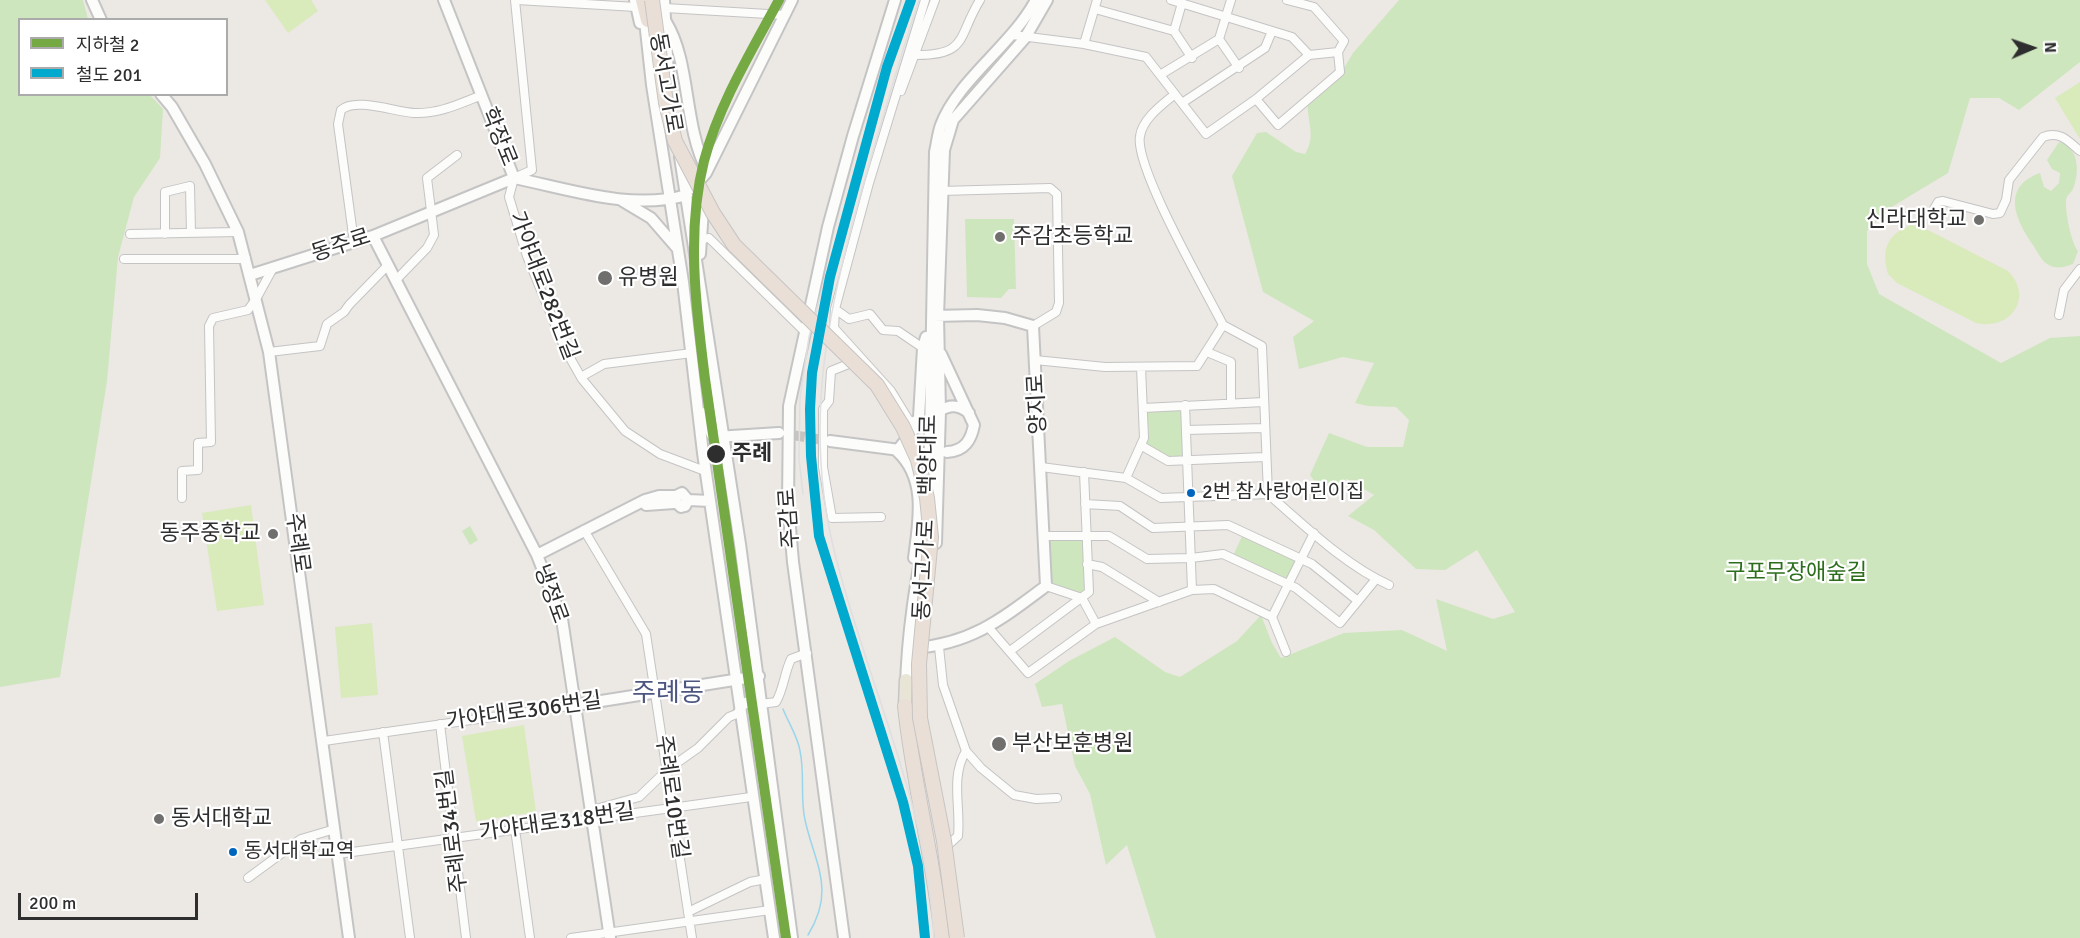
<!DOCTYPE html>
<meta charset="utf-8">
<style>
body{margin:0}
#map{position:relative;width:2080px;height:938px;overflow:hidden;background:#ece8e4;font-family:Signika,"Noto Sans KR",sans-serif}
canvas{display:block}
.legend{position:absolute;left:18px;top:18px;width:210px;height:78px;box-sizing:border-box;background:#fff;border:2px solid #ababab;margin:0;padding:8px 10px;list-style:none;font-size:18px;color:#2e2e2e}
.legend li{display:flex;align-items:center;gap:12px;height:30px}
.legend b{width:30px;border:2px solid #ababab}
.north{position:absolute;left:2002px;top:18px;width:60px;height:60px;-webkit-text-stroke:4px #fff;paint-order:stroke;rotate:88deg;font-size:16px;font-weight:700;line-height:24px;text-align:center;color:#2e2e2e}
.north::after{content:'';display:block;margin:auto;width:21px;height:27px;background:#2e2e2e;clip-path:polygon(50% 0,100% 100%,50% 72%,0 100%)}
.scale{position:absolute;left:18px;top:893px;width:180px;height:27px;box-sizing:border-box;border:3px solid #2e2e2e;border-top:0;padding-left:8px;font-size:18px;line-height:21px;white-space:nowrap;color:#2e2e2e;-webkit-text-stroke:4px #fff;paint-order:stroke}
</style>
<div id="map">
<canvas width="2080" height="938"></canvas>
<ul class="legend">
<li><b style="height:8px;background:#75a944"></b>지하철 2</li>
<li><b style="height:8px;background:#00a9ce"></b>철도 201</li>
</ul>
<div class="north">N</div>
<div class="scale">200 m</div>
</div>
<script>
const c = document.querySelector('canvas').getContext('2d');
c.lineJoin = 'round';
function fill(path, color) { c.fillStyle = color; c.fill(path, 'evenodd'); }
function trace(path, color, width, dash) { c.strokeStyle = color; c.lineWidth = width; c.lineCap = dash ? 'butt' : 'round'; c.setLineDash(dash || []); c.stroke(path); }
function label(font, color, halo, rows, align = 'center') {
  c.font = font + ' Signika,"Noto Sans KR",sans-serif'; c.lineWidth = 4.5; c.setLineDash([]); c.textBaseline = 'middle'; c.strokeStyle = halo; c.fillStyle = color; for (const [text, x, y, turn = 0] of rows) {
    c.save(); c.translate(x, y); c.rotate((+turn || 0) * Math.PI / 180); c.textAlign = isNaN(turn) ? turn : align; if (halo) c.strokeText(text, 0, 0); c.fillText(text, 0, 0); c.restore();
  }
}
const green = new Path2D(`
 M0,0H83L88,19L20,20V94L150,95L163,109L160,158L134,197L118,257L107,381L60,677L0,687Z
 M1399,0H2080V62L2019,110L1999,98H1970L1948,173L1890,208L1867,231V264L1879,294L2001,363L2050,338L2080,336V938H1156L1127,845L1106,865L1090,794L1075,766L1062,704L1042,707L1035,684L1069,661L1115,637L1165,672L1180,677L1237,641L1261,615L1272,643L1281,658L1344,633L1402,630L1447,651L1436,599L1493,619L1515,612L1477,550L1445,570L1416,569L1374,530L1348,516L1374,495L1347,479L1322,492L1310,475L1329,433L1367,447H1403L1409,420L1396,407L1368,406L1355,403L1374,363L1343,357L1299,369L1293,337L1314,321L1263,292L1232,176L1257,133L1266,132L1296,152L1305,154C1317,135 1306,121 1308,101L1341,73L1353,53Z
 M2059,142C2079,147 2080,172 2073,189C2071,193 2066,196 2066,200C2065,211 2071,243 2078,251L2073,264C2064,267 2056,270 2047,264C2041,260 2037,251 2033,245C2015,219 2001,187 2040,173L2044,187L2051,191L2059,183L2060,173L2052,169L2047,160Z
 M965,219H1014L1016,289H1009L1001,298L967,297Z
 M1182,409L1185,457L1169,458L1146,445L1149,436L1147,410Z
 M470,526L478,540L470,545L462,531Z
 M1243,534L1297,557L1286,582L1233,556Z
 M1047,540H1083L1086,589L1081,594L1049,583Z`);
const pitch = new Path2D(`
 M265,0H311L318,11L288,33Z
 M2080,82V139L2055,98Z
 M1912,225L1924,228L2008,271C2034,297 2011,331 1976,323L1897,283L1888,274C1881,250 1887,233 1912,225Z
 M251,505L264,605L217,611L202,513Z
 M372,623L378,695L341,698L335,627Z
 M524,725L536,812L476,821L462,736Z`);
const stream = new Path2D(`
 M783,709C788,722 798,737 800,751C805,774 800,798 805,820C815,865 836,889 808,935`);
const secondaryTunnel = new Path2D(`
 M780,433L830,441`);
const street = new Path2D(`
 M515,0L532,170L514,178L509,197L527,256L565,349L582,379L625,431L660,454L705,471
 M517,0L636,7
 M1171,0L1292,37L1309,55
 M665,8L785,15
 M1095,9L1174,31L1192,58
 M1174,31L1182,3
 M1013,35L1084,44L1146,57L1206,134L1256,99L1309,55
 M1219,39L1231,0
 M1219,39L1239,68
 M1084,44L1097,0
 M913,55C969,56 957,37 980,0
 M1309,55L1338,52
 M1160,75L1219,39
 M901,91L935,0
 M1175,94C1162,105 1143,118 1140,136C1134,167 1206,291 1223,325
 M1256,99L1278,125L1340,72L1338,52L1344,41L1314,7L1287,0
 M1182,103L1265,48L1272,31
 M941,191L1050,188L1057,194L1059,303L1056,312L1033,326
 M1934,209L1938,202L1943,201L1993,214L2000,213L2006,200L2009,180L2043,137C2060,130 2069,142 2080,151
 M130,234L238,232
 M165,234V192L190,186L191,233
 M701,239L709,238L804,331
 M354,242L338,124L341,110C356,97 395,112 414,113C439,114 459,104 482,95
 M124,259H246
 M396,280L427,248L434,235L427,178L457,155
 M835,309L849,319L870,314L883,330L898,331L923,348
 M2059,315L2064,290L2080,269
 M269,352L320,346L327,324L344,312L349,305L388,265
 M1207,352L1231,362V403
 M1035,360L1105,367L1197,366L1223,325L1262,346L1268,494
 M856,361L831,371L829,401L823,409V467L832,518L881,517
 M581,377L604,364L692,353
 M1185,405L1192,590
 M1143,408L1264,402
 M918,420L910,422L891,391L834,328L835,309L869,183L925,0
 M1186,430L1264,428
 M1142,446L1168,461L1265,457
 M1041,467L1126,478L1161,498L1268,494C1305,526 1345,565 1389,585
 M1126,478L1144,438L1141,367
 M182,498V471L198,470V443L211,442L209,326L213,318L248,310L256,299L273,268
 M1085,504L1120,506L1153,528L1228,525L1312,564L1358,601
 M584,530L646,634L692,938
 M1044,536H1109L1147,559L1191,558L1223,554L1296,588L1340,623L1376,579
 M1087,564L1102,567L1159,602
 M1046,586L1082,598L1096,624
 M1272,617L1314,533
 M989,628L1028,673L1096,624L1192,590L1214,589L1272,617L1286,652
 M939,647L943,685L966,751L981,768L1014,795L1036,799L1057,798
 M1010,651L1089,592L1084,472
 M761,704L776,702C784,688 784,674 791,659L807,653
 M440,724L466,938
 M383,732L410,938
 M324,741L576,705
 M592,810L639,797L667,770L698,748L729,717L739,713
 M515,829L530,938
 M948,845L958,836C961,807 950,777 966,751
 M338,854L751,797
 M248,878L301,839L335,829
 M688,912L750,882L766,879
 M571,938L770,910`);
const secondary = new Path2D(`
 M92,0L101,20
 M444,0L514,178C569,189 631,211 687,195
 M635,0L640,23
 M664,0L668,75
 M644,12L652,85L683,282L703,453L774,938
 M666,22C691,63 683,124 707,171
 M161,94L172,107L205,164L238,232L269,352L349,938
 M680,157L740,544L792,938
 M693,188L706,173L792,0
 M621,200L651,218L677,248
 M373,236L537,555L562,619L610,938
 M700,254L704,195
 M250,275L373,236L514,178
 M941,354L974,425C971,440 965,451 947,452
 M940,411C950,404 959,405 969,413
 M702,413L712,435L716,437L779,433
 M830,441L923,453
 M929,494L935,152C937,143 938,133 941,125C957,81 1012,45 1036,0
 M688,500L685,506L681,507L674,500L676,496L682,493L688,500L710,501
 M646,505L674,503
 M936,543L940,411L938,316L944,150L953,120L1025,38L1047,0
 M537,555L645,500L659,496H676
 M914,558C919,520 927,478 897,451L915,428L919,417L923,348L926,337
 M914,648C971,644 1002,619 1046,586L1033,326L1005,318L977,315L934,316
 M906,688C907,634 916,581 926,528
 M576,705L759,676
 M739,713L742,705L750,701L754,703L757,715
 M844,938L793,562L788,504L789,406L828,227L853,136L895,0`);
const primary = new Path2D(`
 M905,706L906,680`);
const highway = new Path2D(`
 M643,0L648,20
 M905,706C913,784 934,860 942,938`);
const rail = new Path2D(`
 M919,0C900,57 884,114 867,172C830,300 801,420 835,554C867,683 928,803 934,938
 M803,494L799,459L800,398L809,337L884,65L907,0`);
const highwayBridge = new Path2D(`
 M652,0L666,103L675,141L713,213L734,245L877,385L903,427L918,460L927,498L931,537L919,664L920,718L944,841L957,938`);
const rail1 = new Path2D(`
 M911,0L887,67L830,277L812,373L810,409L811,456L819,536L903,802L918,866L925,938`);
const metro1 = new Path2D(`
 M779,0C751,52 719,104 704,161C686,232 696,308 705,379L786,938`);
const markers = [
 [1979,220,6,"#706f6e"],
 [1000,237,6,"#706f6e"],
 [605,278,8,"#706f6e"],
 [716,454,10,"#2e2e2e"],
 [1191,493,5,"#0065bd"],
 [273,534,6,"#706f6e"],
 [999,744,8,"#706f6e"],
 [159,819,6,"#706f6e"],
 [233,852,5,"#0065bd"]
];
const busNames = [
 ["2번 참사랑어린이집",1202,493],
 ["동서대학교역",244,852]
];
const streetNames = [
 ["동서고가로",665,83,80],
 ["학장로",498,137,68],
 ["동주로",341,246,-18],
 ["가야대로282번길",543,286,69],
 ["양지로",1038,404,-93],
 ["백양대로",929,455,-89],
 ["주감로",790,518,-94],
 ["주례로",297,543,82],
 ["동서고가로",925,570,-87],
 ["냉정로",550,594,70],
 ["가야대로306번길",524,712,-8],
 ["주례로10번길",671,797,82],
 ["가야대로318번길",557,823,-8],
 ["주례로34번길",453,831,-97]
];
const poiNames = [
 ["신라대학교",1967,220,"right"],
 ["주감초등학교",1012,237],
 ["유병원",618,278],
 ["동주중학교",261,534,"right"],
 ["부산보훈병원",1012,744],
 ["동서대학교",171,819]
];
const stopNames = [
 ["주례",732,454]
];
const parkNames = [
 ["구포무장애숲길",1796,573]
];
const quarterNames = [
 ["주례동",668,694]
];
fill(green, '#cee6be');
fill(pitch, '#d9eabb');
trace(stream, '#99d6ec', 1.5);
trace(secondaryTunnel, '#c6c3c0', 10, [10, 5]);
trace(street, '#c5c4c5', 10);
trace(secondary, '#c5c4c5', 14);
trace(primary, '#c6c5c4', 15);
trace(highway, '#c6c5c4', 16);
trace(street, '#fcfcfb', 8);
trace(secondary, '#fcfcfb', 10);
trace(primary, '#e8e4d6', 12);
trace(highway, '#eadfd6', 14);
trace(rail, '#dfdfe1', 1.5);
trace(highwayBridge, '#c6c5c4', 16, []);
trace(highwayBridge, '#eadfd6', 14);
trace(rail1, '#00a9ce', 10);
trace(metro1, '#75a944', 10);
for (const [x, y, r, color] of markers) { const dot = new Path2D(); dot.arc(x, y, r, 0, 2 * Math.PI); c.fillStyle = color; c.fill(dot); trace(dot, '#fff', 2); }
label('20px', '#2e2e2e', '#fff', busNames, 'left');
label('22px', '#2e2e2e', '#fff', streetNames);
label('22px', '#2e2e2e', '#fff', poiNames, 'left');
label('bold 22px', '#2e2e2e', '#fff', stopNames, 'left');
label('22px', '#2c6e1b', '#fff', parkNames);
label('26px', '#4d5680', '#fff', quarterNames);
</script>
